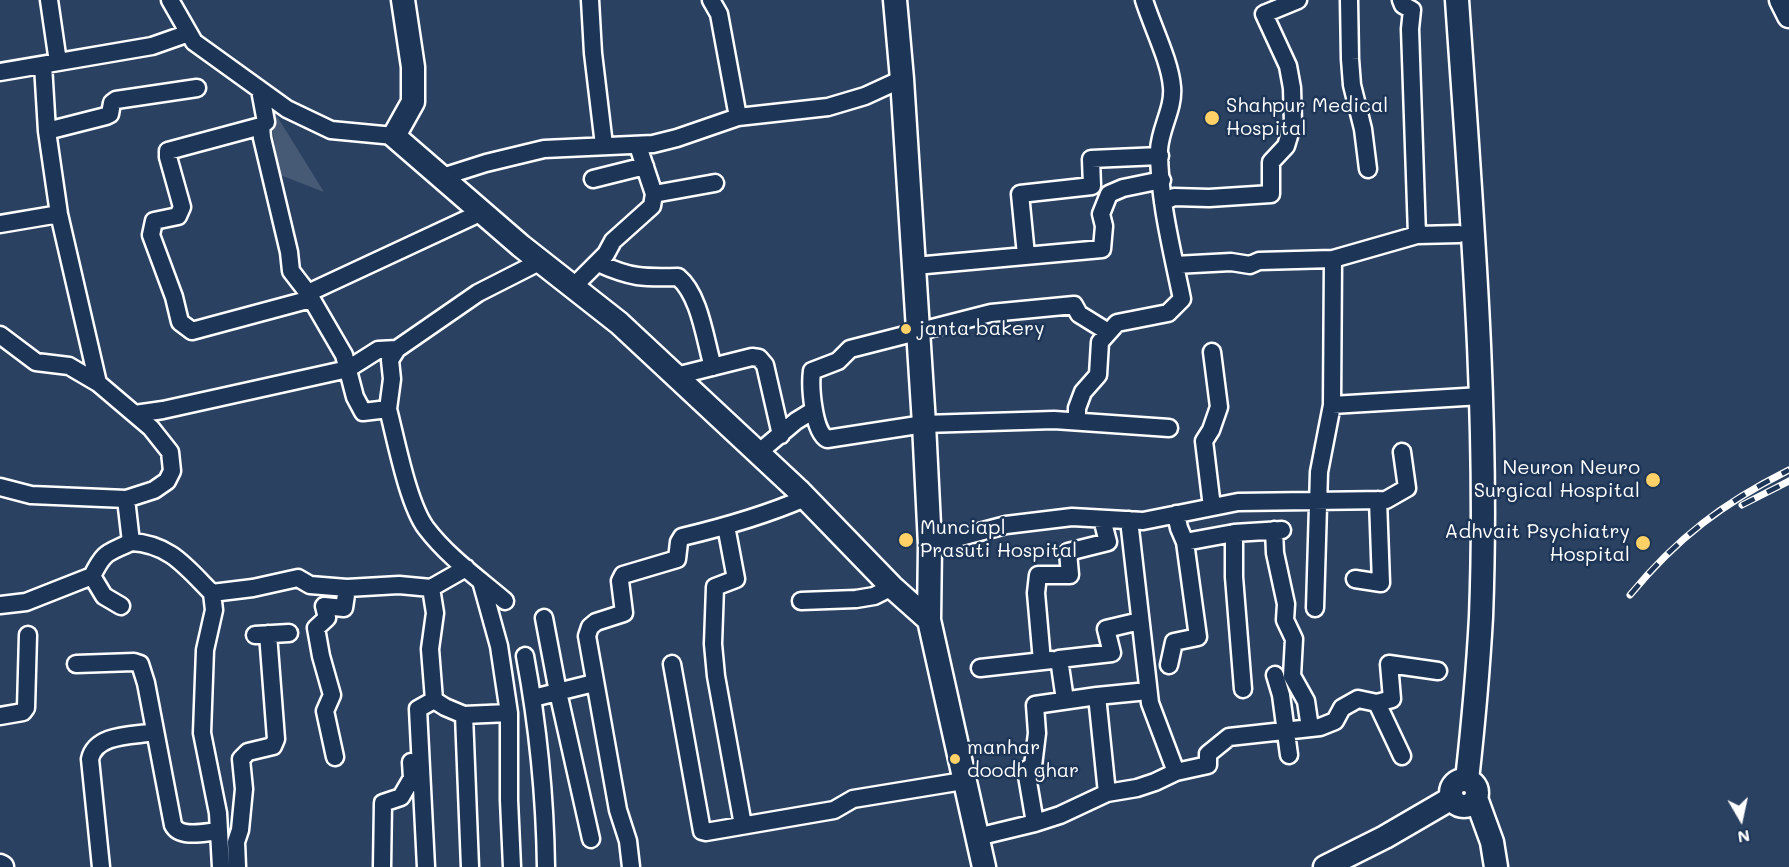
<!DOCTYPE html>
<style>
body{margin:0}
#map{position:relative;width:1789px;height:867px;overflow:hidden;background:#2a4161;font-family:Mali,sans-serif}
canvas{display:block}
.north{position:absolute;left:1711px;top:789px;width:60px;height:60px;-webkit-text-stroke:4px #1d3557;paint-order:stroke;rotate:171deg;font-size:16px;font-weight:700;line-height:24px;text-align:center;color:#fff}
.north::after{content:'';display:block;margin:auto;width:21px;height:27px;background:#fff;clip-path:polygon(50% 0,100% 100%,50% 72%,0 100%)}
</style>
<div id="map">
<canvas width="1789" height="867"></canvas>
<div class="north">N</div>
</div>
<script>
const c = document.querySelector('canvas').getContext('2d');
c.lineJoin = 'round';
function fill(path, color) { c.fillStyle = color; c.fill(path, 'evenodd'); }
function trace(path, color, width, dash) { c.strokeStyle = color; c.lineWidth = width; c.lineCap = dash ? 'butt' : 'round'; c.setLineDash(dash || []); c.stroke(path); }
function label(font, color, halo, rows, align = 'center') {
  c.font = font + ' Mali,sans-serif'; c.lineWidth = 5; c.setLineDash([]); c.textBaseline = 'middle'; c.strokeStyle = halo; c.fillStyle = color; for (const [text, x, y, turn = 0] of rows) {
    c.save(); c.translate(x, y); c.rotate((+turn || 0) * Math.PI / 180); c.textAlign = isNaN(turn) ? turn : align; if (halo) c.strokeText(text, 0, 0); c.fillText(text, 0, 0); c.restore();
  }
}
const green = new Path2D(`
 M267,100L324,192L280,175Z`);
const street = new Path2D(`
 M49,0L58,62
 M170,0L194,42L287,109L331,130L394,136
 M590,0L593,53L604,145
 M1349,0L1350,59L1352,85L1363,129L1368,169
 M1401,0L1403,5L1412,10L1410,29L1417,235L1459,234
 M43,65L47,131L59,214L98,383
 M0,72L152,46L189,33
 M260,90L266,122L261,126L262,138L289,252L291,271L308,293
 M738,117L828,107L865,96L902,79
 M261,126L168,151V157L182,207L178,216L154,221L151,235L174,297L180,322L192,331L311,299
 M47,131L106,116L110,114L112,103L116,100L197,88
 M442,177L486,163L544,149L653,144L677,138L738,117L719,14L711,0
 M593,179L645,166
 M654,194L715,183
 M1163,202L1174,197L1209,198L1271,194V162L1286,146L1293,123L1292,88L1288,66L1264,14L1298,0
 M482,212L308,293L344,355L355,397L363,412L388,409L392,379L390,360L397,349L478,293L541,261
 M0,224L59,214
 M1026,255L1020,194L1092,186L1091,159L1160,156
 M598,263C631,278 643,278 678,277C700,295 705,340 713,367
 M1175,265L1231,262L1250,265L1259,261L1333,259L1417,235
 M915,266L1102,249L1104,226L1101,214L1109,194L1123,188L1162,180
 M573,287L606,254L613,241L652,206L654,194L638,146
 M1108,332L1079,314L1074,305L991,313L850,349L838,361L812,371C810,386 813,431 827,439L924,424L1054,420L1169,428
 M0,335L36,362L69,366L98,383L151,428L170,452L172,471L167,481L154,490L126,499L31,495L0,487
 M676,376L752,357L759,358L765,365L781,435
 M1332,405L1481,396
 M388,409C396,440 408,504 426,528C448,557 478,578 505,601
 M135,414L163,410L348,369L378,350L397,349
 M1077,421V408L1083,392L1098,375L1100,342L1117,323L1168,313L1182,299C1172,250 1159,200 1159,150C1160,128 1174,109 1172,87C1170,61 1152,26 1144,0
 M758,453L796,421L814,410
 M126,499L131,542C170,544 186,567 212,593
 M1212,507L1204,441L1211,430L1219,407L1212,352
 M1176,514L1179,528L1185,542L1234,533L1282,530
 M1129,520L1150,703L1176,772
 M726,526L736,579L715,587L713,644L716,676L743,825
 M1274,530L1275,553L1286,604L1285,620L1294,639L1292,676L1306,701L1310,728
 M1234,533V577L1243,689
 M930,545L1006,525L1072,517L1143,521L1238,502L1386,500L1407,488L1402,452
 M1355,579L1381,583L1378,500
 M481,581L499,646L509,713V800L512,867
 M431,588L435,613L430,649L434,700
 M801,601L856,599L874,596L892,587
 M0,605L26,602L92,576
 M121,606L104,596L92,576C105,550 107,554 131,542
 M1315,608L1319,472L1332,405L1333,259
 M544,618L558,692L591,839
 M255,635L289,633
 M525,656C538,726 545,796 546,867
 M1042,661L1036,593L1038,575H1070L1068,552L1108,542L1102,519
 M76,664L134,662L140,664L146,683L173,825C180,839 206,832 219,831
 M672,664L702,831L706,832L834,810L853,799L963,781
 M1169,665L1174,642L1198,637L1185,542
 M980,668L1052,660
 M1275,675L1281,695L1289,755
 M533,698L594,683
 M1065,700L1059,659L1112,653L1106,629L1140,621
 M0,716L23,712L26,708L28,635
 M1402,756L1377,703L1392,699L1389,664L1438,671
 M335,757L325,711L332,695L321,656L316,628L327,618L324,606L344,608L347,588L399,585L431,588L466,568
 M1107,793L1097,696L1148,691
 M1035,823L1026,770L1033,766L1037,733L1035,705L1097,696
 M977,837L1035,823L1060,815L1107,793L1137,788L1155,782L1176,772L1208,765V754L1229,737L1320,727L1335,721L1342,708L1358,699L1377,703
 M101,867L90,759C96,733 134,736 155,732
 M221,867L218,813L202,733L205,650L214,610L212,593L253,588L298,578L310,585L347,588
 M237,867L236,842L240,830L244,789L241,759L248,752L273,746L276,739L268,634
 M382,867L383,803L401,797L412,778L411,762
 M426,867L418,709L434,700L445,707L464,715
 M470,867L464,715L509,713
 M631,867L628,841L618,810L587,636L590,627L596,622L624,613L620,581L623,575L677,559L679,542L682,537C724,527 766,515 805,498`);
const secondary = new Path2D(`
 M403,0L413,67V102L394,136L521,246L619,323L798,490L892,587L929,620L984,867
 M895,0L902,79L924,424L930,545L929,620
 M1457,0C1471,205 1489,412 1481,617C1478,672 1473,726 1467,780
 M1781,0L1789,16
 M1451 793a13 13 0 1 1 26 0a13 13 0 1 1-26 0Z
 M1476,798L1492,842L1496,867
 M0,866L2,867
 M1325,867L1385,837L1452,798`);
const rail = new Path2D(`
 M1742,505L1789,481
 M1630,595C1677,538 1723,503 1789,470`);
const markers = [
 [1212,118,8,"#ffd166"],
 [906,329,6,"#ffd166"],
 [1653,480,8,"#ffd166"],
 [906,540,8,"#ffd166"],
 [1643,543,8,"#ffd166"],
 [955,759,6,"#ffd166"]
];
const poiNames = [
 ["Shahpur Medical",1226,106],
 ["Hospital",1226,129],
 ["janta bakery",918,329],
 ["Neuron Neuro",1640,468,"right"],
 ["Surgical Hospital",1640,491,"right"],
 ["Munciapl",920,528],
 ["Prasuti Hospital",920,551],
 ["Adhvait Psychiatry",1630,532,"right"],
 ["Hospital",1630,555,"right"],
 ["manhar",967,748],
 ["doodh ghar",967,771]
];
fill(green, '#465975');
trace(street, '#fff', 21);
trace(secondary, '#fff', 27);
trace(street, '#1d3557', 16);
trace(secondary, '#1d3557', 22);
trace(rail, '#fff', 7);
trace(rail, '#1d3557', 4.5, [14]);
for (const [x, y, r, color] of markers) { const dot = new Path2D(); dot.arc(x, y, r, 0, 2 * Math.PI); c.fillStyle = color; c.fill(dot); trace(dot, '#1d3557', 2); }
label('20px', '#fff', '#1d3557', poiNames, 'left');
</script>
